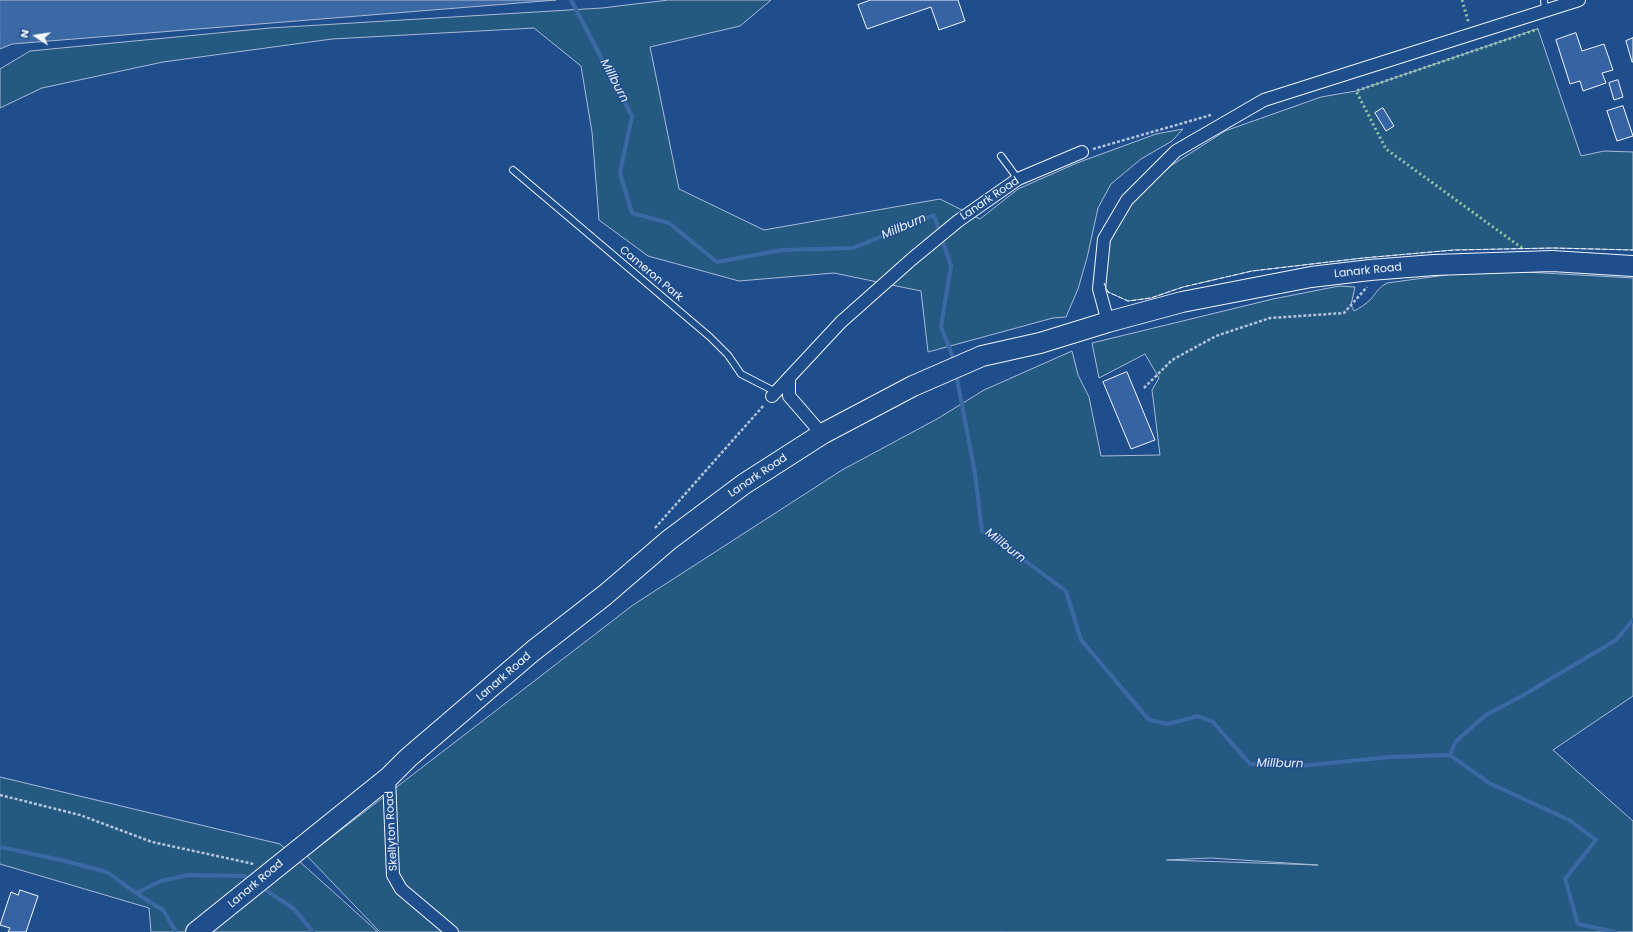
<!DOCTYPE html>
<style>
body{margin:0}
#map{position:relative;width:1633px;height:932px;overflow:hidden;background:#1f4e8c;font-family:Poppins,sans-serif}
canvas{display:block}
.north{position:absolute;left:16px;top:16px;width:40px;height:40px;-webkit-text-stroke:3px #1f4e8c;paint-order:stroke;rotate:282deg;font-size:11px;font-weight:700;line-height:16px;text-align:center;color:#f2f6ff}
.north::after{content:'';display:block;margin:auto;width:14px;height:18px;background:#f2f6ff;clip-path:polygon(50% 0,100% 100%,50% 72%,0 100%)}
</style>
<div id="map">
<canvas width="1633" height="932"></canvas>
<div class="north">N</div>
</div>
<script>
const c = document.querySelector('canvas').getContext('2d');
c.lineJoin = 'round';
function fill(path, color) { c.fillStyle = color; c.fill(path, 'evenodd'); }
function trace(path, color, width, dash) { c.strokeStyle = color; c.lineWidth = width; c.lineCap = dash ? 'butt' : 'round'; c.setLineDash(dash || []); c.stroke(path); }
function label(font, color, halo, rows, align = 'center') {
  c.font = font + ' Poppins,sans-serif'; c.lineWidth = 3; c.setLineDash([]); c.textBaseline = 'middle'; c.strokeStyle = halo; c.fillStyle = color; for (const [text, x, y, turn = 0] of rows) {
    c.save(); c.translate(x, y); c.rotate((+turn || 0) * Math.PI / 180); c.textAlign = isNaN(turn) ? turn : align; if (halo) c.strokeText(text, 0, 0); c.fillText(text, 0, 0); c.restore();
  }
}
const green = new Path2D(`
 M669,0H771L740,26L650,47L679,189L764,230L940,199L980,219L1018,189L1077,163L1156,134L1183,129L1172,141L1141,159L1111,184L1098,208L1087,258L1078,289L1066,317L1053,318L928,352L921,291L834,273L739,281L648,256L599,220L592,132L581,66L534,28L332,39L163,62L42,88L0,108V69L30,51L270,28L602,8Z
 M1538,29L1581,156L1604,151L1633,152V250L1554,248L1454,250L1363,258L1252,271L1183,287L1151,298L1128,301L1108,292L1103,283L1108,244L1124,215L1138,195L1172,165L1225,131L1321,97L1356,91Z
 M1526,272L1633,278V696L1553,750L1633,821V932H380L307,856L633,605L842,470L937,419L984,390L1072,351L1078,375L1089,397L1101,456L1160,455L1152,390L1159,378L1145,354L1099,378L1092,343L1273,299L1339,286L1355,287L1351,305L1354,311C1360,308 1366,304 1371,299C1377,292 1378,288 1387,283L1453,274ZM1211,858L1317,865H1318L1167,860Z
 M0,777L280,844L378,932H151L149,908L0,864Z`);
const water = new Path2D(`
 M0,0H556L12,44L0,49Z`);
const stream = new Path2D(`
 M571,0L632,116L620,173L632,213L669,223L717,262L782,250L853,248L934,215L951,266L941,327L950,349L954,363
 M956,374L975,473L982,531L1024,560L1066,591L1081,640L1149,720L1168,724L1198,716L1213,722L1250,764L1300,766L1390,757L1450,755L1489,783L1569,820L1596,840L1565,879L1578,924L1615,932
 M1450,755L1456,741L1486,715L1520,697L1616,640L1633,620
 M0,847L61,860L107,872L136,893L161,881L188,875L244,876L252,881
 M261,887L294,909L313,932
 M136,893L163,910L176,932`);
const building = new Path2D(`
 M871,0H958L965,21L939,30L931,7L867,29L858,5Z
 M1576,33L1582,51L1604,44L1613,70L1602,73L1606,83L1583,91L1580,81L1570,84L1556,40Z
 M1633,38V62H1632L1626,41Z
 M1618,80L1623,97L1614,100L1609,83Z
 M1623,106L1633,136L1617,141L1607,111Z
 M1383,108L1394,126L1386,131L1375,113Z
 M1127,372L1155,440L1131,449L1103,382Z
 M20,890L38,896L26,932H8L10,928L0,925L11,892L18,895Z`);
const path = new Path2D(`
 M1093,149L1211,115
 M1144,388L1172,360L1216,336L1270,318L1344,313L1367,287
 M655,528L764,405
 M0,795L80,815L152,842L254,864`);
const lane = new Path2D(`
 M1544,0L1545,10
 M1001,156L1018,179
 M513,170L710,337L728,355L741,374L776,392`);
const street = new Path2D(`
 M1108,322L1099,289L1104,239L1127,200L1176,151L1264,100L1579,0
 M789,378V396L822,434
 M772,396L841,322L912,259L958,221L1018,179L1082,152
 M389,777L393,875L401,889L452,932`);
const primary = new Path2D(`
 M196,932L389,777L408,758L533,651L605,595L669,540L744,484L822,434L913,386L982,356L1040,343L1108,322L1182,302L1311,277L1370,270L1434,265L1552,261L1633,266`);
const hedge = new Path2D(`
 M1462,0L1469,24
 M1522,248L1386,149L1356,91L1538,29`);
const fence = new Path2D(`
 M1104,283L1108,292L1128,301L1151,298L1183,287L1252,271L1363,258L1454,250L1554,248L1633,250`);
const streetNames = [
 ["Lanark Road",990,199,-34],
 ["Lanark Road",1368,271,-6],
 ["Cameron Park",651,274,40],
 ["Lanark Road",758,476,-34],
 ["Lanark Road",504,677,-41],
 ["Skellyton Road",392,831,-93],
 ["Lanark Road",256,884,-40]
];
const waterNames = [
 ["Millburn",614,81,62],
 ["Millburn",904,227,-23],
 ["Millburn",1005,546,38],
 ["Millburn",1280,764,1]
];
fill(green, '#245a82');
trace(green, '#a8bbd7', 1);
fill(water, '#3b69a3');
trace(water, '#a8bbd7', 1);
trace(stream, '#3b69a3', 4);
fill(building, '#3563a3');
trace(building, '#f2f6ff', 1);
trace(lane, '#f2f6ff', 8);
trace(street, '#f2f6ff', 14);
trace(primary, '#f2f6ff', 22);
trace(path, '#b3c4dc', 2.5, [3, 2]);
trace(lane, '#1f4e8c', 6);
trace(street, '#1f4e8c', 12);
trace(primary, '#1f4e8c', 20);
trace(hedge, '#97c8a6', 3, [2, 3]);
trace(fence, '#f2f6ff', 1, [5, 2]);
label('11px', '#f2f6ff', '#1f4e8c', streetNames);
label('italic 12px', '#f2f6ff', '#1f4e8c', waterNames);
</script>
